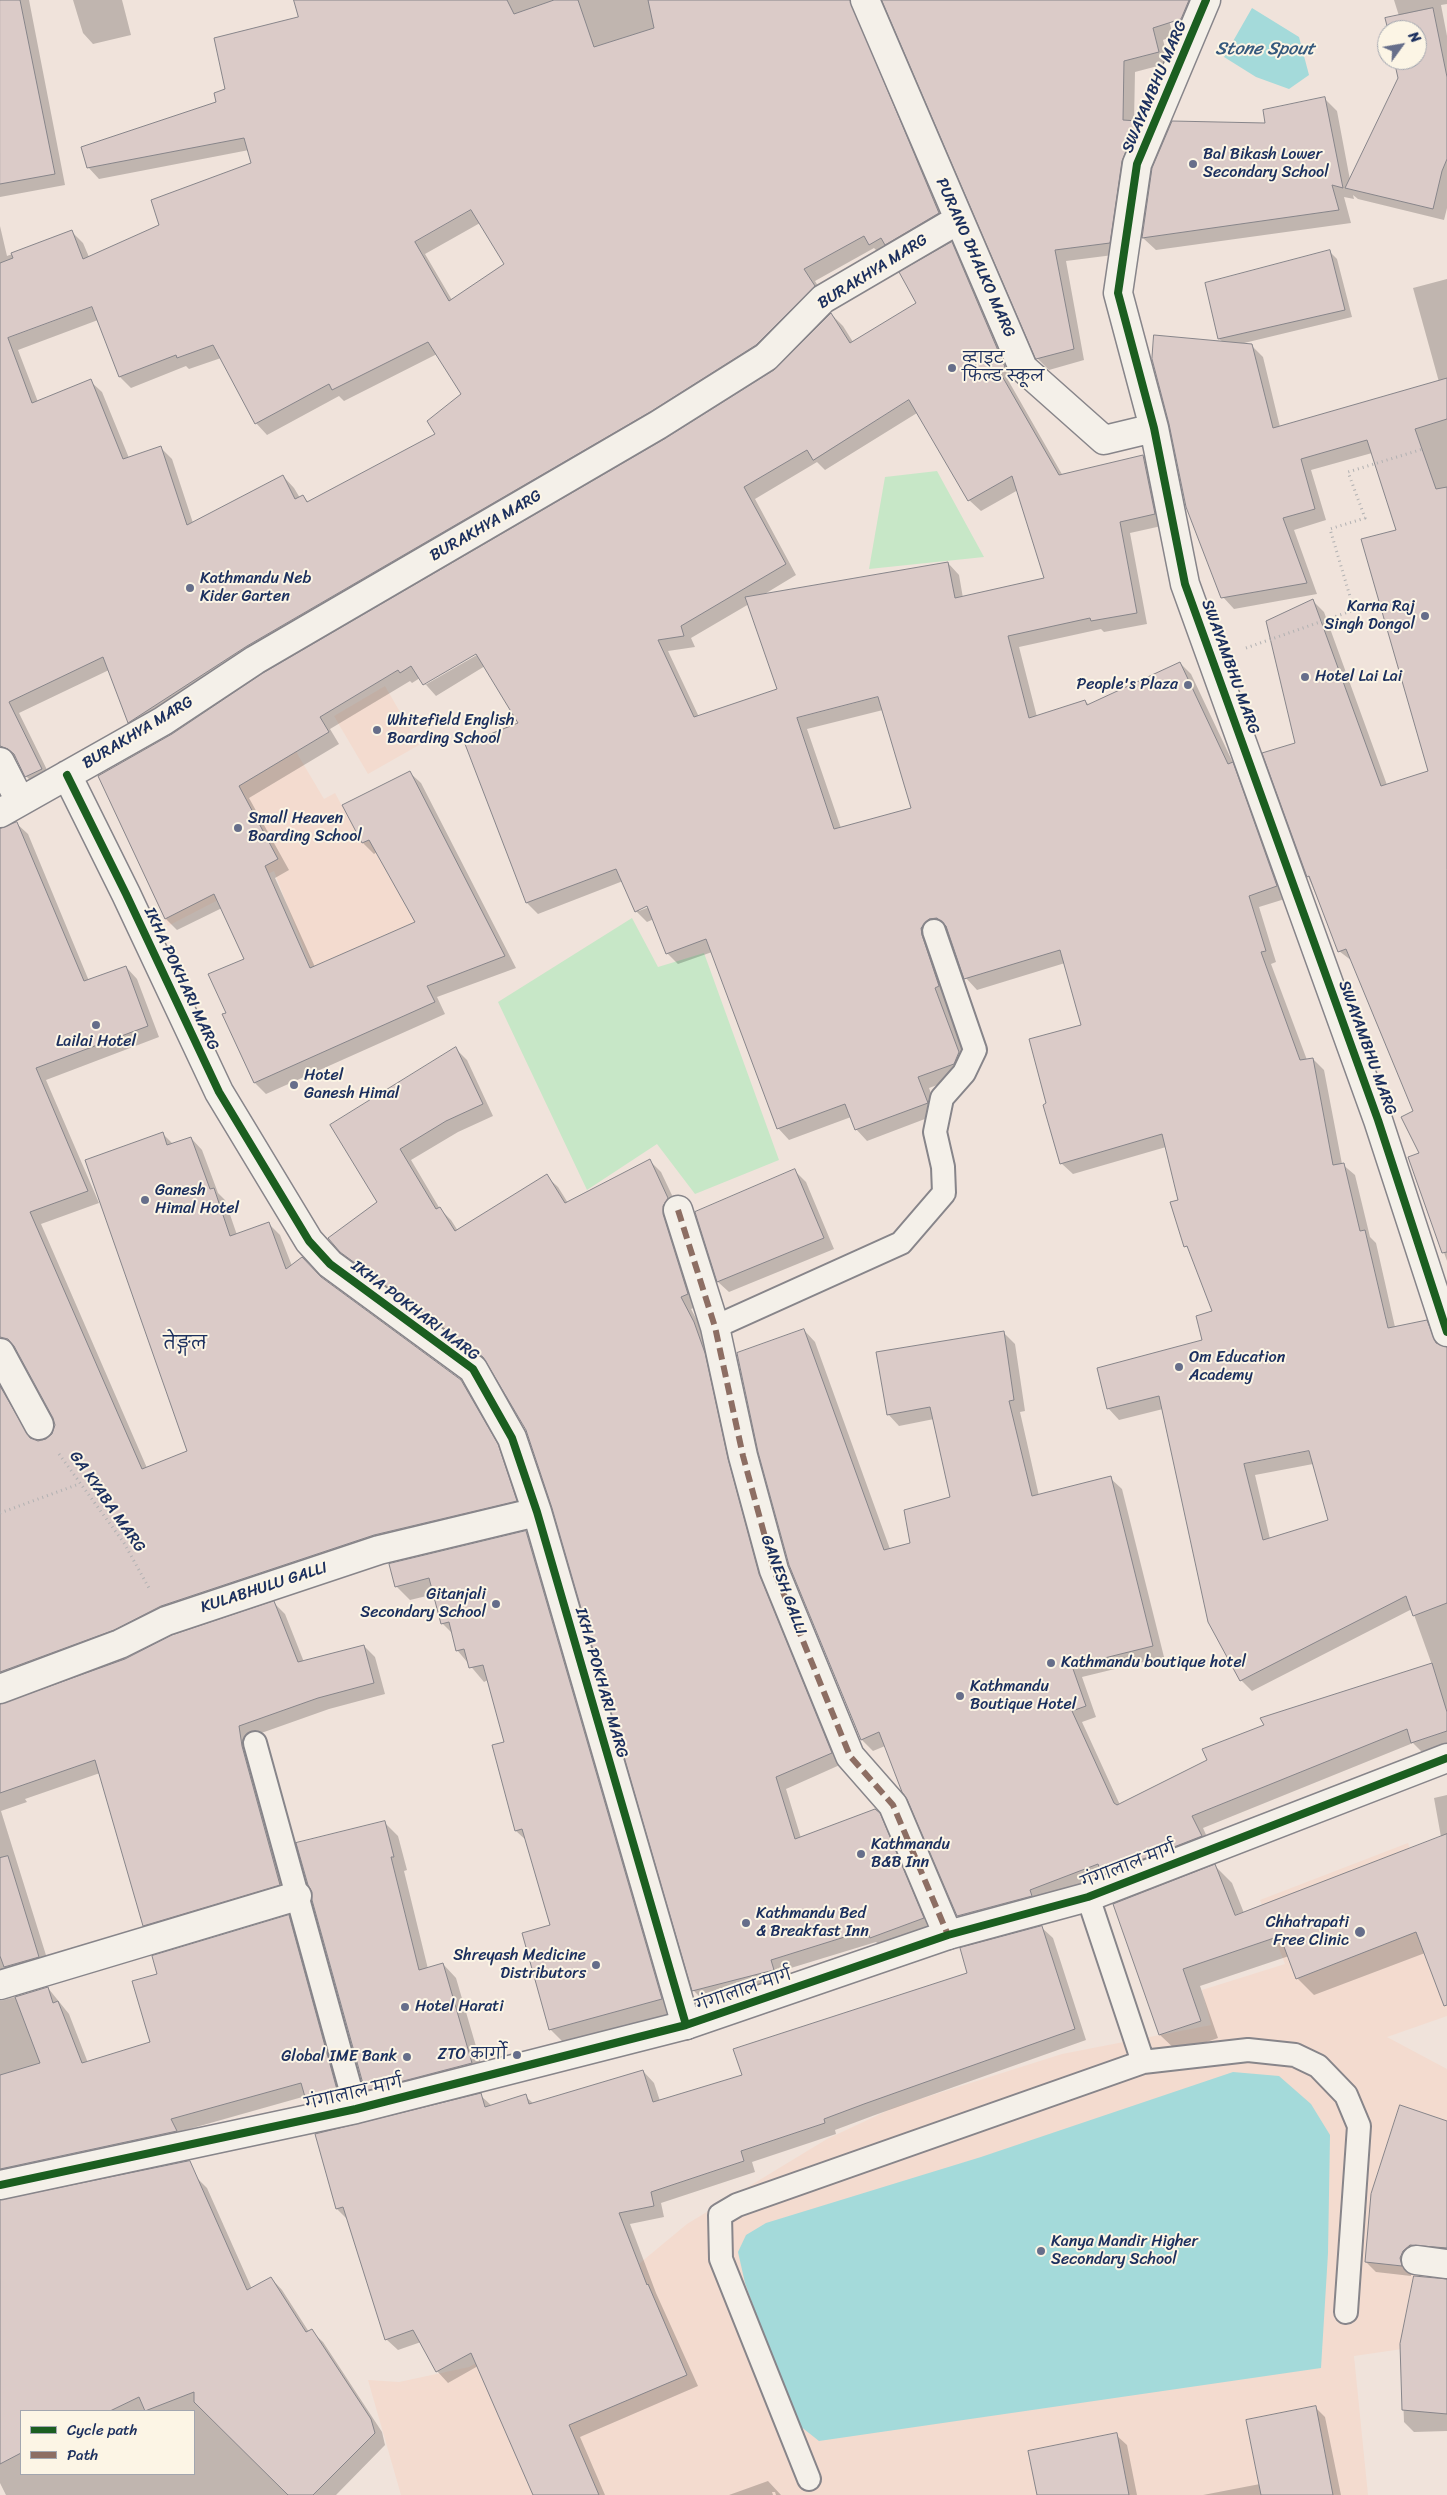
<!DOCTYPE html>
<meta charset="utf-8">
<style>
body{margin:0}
#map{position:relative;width:1447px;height:2495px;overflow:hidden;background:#f0e3db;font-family:Sriracha,sans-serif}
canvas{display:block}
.legend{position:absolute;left:20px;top:2410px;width:175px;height:65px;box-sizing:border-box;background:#fcf5e5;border:1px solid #a2a6af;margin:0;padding:6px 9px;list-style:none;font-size:15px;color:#1b2f5e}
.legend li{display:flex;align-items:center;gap:10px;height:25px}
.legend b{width:25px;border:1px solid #a2a6af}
.north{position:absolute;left:1377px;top:20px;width:50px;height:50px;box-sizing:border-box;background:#fcf5e5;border:1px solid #a2a6af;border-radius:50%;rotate:58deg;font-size:14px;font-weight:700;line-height:20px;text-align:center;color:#1b2f5e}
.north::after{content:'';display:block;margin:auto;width:18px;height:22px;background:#666e8a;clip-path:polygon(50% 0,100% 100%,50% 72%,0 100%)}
</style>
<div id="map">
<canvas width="1447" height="2495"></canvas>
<ul class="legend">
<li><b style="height:6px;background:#1b5e20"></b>Cycle path</li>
<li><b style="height:6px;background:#8d6e63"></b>Path</li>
</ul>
<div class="north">N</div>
</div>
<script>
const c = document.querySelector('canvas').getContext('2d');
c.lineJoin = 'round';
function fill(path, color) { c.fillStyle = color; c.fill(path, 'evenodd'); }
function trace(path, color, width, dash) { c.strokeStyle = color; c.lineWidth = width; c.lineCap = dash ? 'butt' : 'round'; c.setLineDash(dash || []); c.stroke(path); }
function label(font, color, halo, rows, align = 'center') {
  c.font = font + ' Sriracha,"Playpen Sans Deva",sans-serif'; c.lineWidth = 4; c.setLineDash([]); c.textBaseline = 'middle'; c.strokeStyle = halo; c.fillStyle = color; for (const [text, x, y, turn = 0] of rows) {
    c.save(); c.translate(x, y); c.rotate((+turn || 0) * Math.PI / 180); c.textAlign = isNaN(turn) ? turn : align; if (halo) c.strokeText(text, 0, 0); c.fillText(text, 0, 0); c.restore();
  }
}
const built = new Path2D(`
 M269,672L298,755L324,799L335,793L362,843L422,812L466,900L311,968L274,871L168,926L95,770L159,740L217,708Z
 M385,686L419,745L368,774L334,716Z
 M1408,1843L1423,1883L1447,1874V2016L1387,2037L1447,2069V2119L1434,2185L1416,2347L1354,2356L1368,2495H401L368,2380L399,2382L469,2367L529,2333L587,2307L687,2224L827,2139L895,2107L1062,2054L1211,2025L1202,1990L1285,1964L1260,1900Z`);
const green = new Path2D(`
 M937,471L984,557L869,569L885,477Z
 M632,918L658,967L704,953L779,1160L695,1194L657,1144L587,1190L498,1002Z`);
const water = new Path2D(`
 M1252,8L1299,37L1309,75L1289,89L1256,77L1224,57Z
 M1233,2072L1279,2076L1311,2104L1330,2135L1328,2253L1321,2368L819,2441L795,2422L745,2283L738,2252L746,2235L766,2223L981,2157Z`);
const shadow = new Path2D(`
 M0,0H29L65,185L0,197Z
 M73,0H122L131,35L93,44L83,33Z
 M296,0H866L950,224L881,255L874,248L815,281L825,298L767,356L140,733L129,722L109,670L19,713L52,780L38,788L26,776L17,759L12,757L0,763V226L7,256L72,232L83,243L89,257L161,226L252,163L249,150L99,179L88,167L218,102L227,90L300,17ZM480,223L505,264L452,300L425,254ZM98,320L120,377L131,388L186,366L189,369L221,358L256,423L267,435L339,396L344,401L437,354L462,394L437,435L309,503L303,496L300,498L294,488L283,476L193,523L172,459L161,448L129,458L102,392L90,381L38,402L18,350Z
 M883,0H1182L1165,4L1173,36L1163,40L1169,63L1135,72L1134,122H1138L1149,133L1121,254L1066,261L1084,360L1049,370L1037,358Z
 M1394,0H1447V4L1441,5L1447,36V208L1444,220L1358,199L1353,195L1354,199L1344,197L1351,223L1156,250L1143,238L1267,124L1325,99L1337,111L1350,180L1399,78L1395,60H1417V30H1389L1399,16Z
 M952,243L963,254L1016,378L1008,380L1063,476L1143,456L1154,467L1166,525L1130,533L1147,624L1104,632L1101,629L1019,647L1037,717L1085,701L1089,705L1180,663L1191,674L1234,765L1244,775L1288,898L1259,907L1276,962L1271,964L1307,1060L1313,1059L1324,1070L1342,1164L1355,1175L1370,1237L1376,1243L1395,1327L1447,1349V1746L1423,1753L1413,1743L1203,1828L1212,1848L970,1927L958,1916L885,1746L873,1751L862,1740L790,1565L804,1330L815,1342L890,1549L912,1544L951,1498L934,1419L899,1426L888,1414L1004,1333L1015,1344L1025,1411L1020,1412L1039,1496L1110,1478L1122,1489L1164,1657L1082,1677L1096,1717L1082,1722L1120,1805L1432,1665L1412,1609L1252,1691L1241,1680L1163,1409L1119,1420L1108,1408L1203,1340L1214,1312L1191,1252L1186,1246L1179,1200L1166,1147L1073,1174L1061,1163L1048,1104L1082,1026L1065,963L977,990L966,978L948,929L941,930L970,1064L965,1075L929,1088L938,1114L867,1141L856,1129L851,1117L789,1140L778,1128L712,952L678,964L667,953L654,919L647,922L636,911L623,881L538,914L527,903L520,724L485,666L436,696L420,678L412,683L410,681L330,729L339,744L249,798L289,870L275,878L315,967L417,923L377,852L374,854L363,843L409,772L421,783L516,968L437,997L445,1014L266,1094L255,1083L224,1015L227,1013L245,959L222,908L177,930L166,919L100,776L172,735L667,440L775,371L831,314L843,326L853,342L918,303ZM917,413L969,500L981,511L1018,490L1046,579L963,598L959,575L948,563L763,595L796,575L755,499L817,462L825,470ZM749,604L779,690L699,717L668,651L695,647L691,638ZM480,650L482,652L425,685V683ZM883,710L912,809L841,828L807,729ZM653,902L654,905L639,911V908ZM1313,1464L1329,1521L1270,1539L1255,1475Z
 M1329,251L1337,259L1352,317L1240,344L1251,345L1263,357L1280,427L1439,382L1413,288L1447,279V1261L1410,1157L1421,1153L1414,1111L1352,961L1339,951L1308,876L1296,744L1313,601L1324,612L1387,785L1429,772L1397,531L1372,453L1311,470L1326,520L1294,530L1317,594L1234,609L1223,597V342L1219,339Z
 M16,823L28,834L89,981L126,967L137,979L159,1037L46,1080L99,1203L41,1224L147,1468L188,1452L163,1134L173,1144L191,1138L202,1150L218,1193L225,1200L237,1235L269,1224L280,1235L292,1266L322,1279L460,1381L472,1392L509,1457L527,1512L0,1690V1378L34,1440H47L54,1433L56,1426L54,1418L17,1350L13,1348L0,1354V830Z
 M456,1049L467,1060L493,1116L458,1132L411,1160L440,1209L451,1220L458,1231L546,1176L558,1187L568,1203L650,1161L661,1172L679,1210L699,1306L691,1309L705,1335L842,1764L786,1789L801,1838L875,1810L886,1821L934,1929L882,1948L876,1942L781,1971L784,1981L705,2002L694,1991L553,1507L528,1432L487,1361L353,1263L341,1251L378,1203L331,1125Z
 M795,1171L806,1182L834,1249L729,1292L718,1282L696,1212Z
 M526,1532L540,1546L676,2013L564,2043L550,2029L551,1926L527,1841L516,1831L505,1743L488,1680L484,1682L457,1650L453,1634L442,1623L435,1594L410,1600L396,1586Z
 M274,1603L285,1614L304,1662L364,1646L375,1657L385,1694L329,1709L250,1737L291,1896L156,1936L144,1925L100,1773L25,1799L27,1802L1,1811L50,1968L0,1985V1705Z
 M1447,1795V1996L1425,1953L1314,1995L1297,1978L1289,1956L1200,1986L1218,2038L1178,2052L1160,2035L1114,1905L1215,1866L1232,1883L1244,1913L1441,1837L1434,1798Z
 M385,1823L398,1836L407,1870L404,1871L428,1969L443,1964L456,1978L485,2077L379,2103L366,2090Z
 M288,1916L300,1927L349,2108L319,2114L308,2103L306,2096L182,2131L184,2137L0,2186V2001L48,1988L69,2014L88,2063L152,2043L159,1975Z
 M1041,1927L1053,1938L1086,2040L875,2115L835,2130L836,2134L752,2162L755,2172L661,2203L664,2217L630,2224L656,2293L698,2386L580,2437L605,2495H534L478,2366L448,2383L437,2371L421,2342L398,2350L386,2339L349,2221L337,2209L480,2095L492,2106L525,2096L534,2104L643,2071L654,2083L660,2101L743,2076L969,1974Z
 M1447,2122V2257L1410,2269L1411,2276L1376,2272L1366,2262Z
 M196,2177L207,2188L252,2289L271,2278L282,2290L309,2332L311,2331L323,2342L382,2432L385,2445L336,2495H6L0,2483V2239ZM21,2411H194V2474H21Z
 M1447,2279V2431L1414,2432L1404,2422L1401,2344Z
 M1315,2407L1325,2417L1341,2495H1203L1260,2484Z
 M1116,2435L1127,2445L1137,2495H1038Z
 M768,2481L781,2495H776L775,2492H772L773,2495H729Z`);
const building = new Path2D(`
 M0,0H20L55,174L0,184Z
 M294,0H507L514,14L554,0H578L594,47L654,28L648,0H850L939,213L885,245L881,238L869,245L864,236L804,269L815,286L756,345L650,412L247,646L128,723L103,657L9,702L42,769L25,777L14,754L8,749L0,746V263L13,258L11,253L72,230L83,259L159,225L151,200L251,163L244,138L87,168L81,147L216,102L214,93L225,89L214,38L298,17ZM471,210L504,264L449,301L415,242ZM92,307L119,377L176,355L177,358L213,345L255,424L329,384L332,390L428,342L461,394L427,421L435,434L307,502L303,495L295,499L283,475L187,525L161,446L123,459L91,379L32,403L8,338Z
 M882,0H1189L1181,19L1153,28L1159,52L1124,61L1123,120L1138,121L1122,161L1110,243L1055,250L1074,349L1036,359Z
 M1433,8L1447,77V159L1442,171L1433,209L1345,188L1398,78L1394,60H1417V30H1388L1385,18Z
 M1325,97L1343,188L1332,185L1339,210L1142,238L1152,168L1172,121L1265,123L1263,110Z
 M952,242L1005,367L998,369L1059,475L1143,455L1155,514L1120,522L1137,613L1091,621L1090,618L1008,636L1029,718L1085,700L1087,705L1180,662L1228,764L1233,762L1277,886L1249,896L1266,951L1261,952L1300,1060L1313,1058L1333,1165L1344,1163L1360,1231L1365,1230L1388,1328L1427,1320L1436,1343L1447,1347V1603L1413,1616L1406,1596L1240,1681L1208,1622L1159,1396L1107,1409L1097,1368L1202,1340L1196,1316L1212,1311L1187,1246L1184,1247L1170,1202L1178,1200L1162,1134L1060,1164L1043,1105L1046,1103L1029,1039L1081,1025L1060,950L964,979L946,926L937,918L929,919L921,928L922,935L939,986L935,988L959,1052L954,1064L918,1077L928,1103L855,1130L845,1104L777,1129L706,939L666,954L647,906L635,912L616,869L526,903L465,744L518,723L476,654L423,685L411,666L400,673L398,670L320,717L329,732L239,786L278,859L265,866L310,968L415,922L369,840L362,843L342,805L410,771L505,956L427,986L435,1002L254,1083L222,1014L226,1013L208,974L244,959L214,894L165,919L98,776L172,734L263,673L666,438L774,370L831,313L850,343L916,303L899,272ZM909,400L968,501L1012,476L1044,578L955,598L948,562L745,597L777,689L694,717L658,640L684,636L681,626L786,564L744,487L807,450L813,460ZM878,697L911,808L834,829L797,718ZM1309,1451L1328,1520L1263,1540L1244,1464Z
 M1330,250L1345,310L1218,339L1205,283Z
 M1154,335L1252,344L1273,428L1447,378V419L1415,429L1436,489L1447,487V1252L1442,1253L1408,1157L1419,1153L1401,1117L1413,1111L1346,949L1338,952L1309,876L1307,877L1262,753L1295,743L1266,621L1313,599L1381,786L1428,771L1361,539L1396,530L1367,440L1301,459L1315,509L1283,518L1307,583L1221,598L1186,507L1169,424L1152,359Z
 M17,822L84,981L126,966L148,1026L36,1068L88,1191L30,1212L142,1469L187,1451L85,1160L163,1132L167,1145L191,1137L210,1189L214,1188L230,1236L269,1222L286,1269L302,1257L321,1277L461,1380L498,1444L517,1501L374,1535L161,1606L114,1630L0,1672V1386L30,1438L38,1441L46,1439L52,1434L55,1425L53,1418L14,1346L8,1339L0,1337V829Z
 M456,1047L483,1104L446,1121L400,1149L436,1209L440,1207L455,1231L547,1174L565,1203L650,1159L668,1198L663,1206V1214L688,1294L681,1297L694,1322L705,1353L728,1459L759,1574L832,1753L776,1777L795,1839L875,1809L880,1813L924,1918L870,1938L867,1930L771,1960L774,1970L692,1991L552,1508L526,1430L483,1357L340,1252L328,1238L377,1202L330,1125Z
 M795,1169L824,1238L717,1282L695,1212Z
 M804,1329L884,1550L910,1543L904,1510L950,1497L930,1407L887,1415L876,1352L1004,1331L1014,1400L1009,1401L1032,1496L1111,1476L1153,1646L1072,1666L1086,1706L1072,1711L1114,1803L1117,1805L1207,1760L1202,1749L1264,1725L1260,1718L1432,1663L1447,1712V1731L1411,1743L1407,1729L1192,1816L1202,1836L1102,1875L1098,1864L1030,1890L1032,1896L957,1916L907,1799L902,1792L879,1732L861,1740L789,1565L758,1452L737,1353Z
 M526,1531L662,1999L549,2030L522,1933L550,1925L522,1829L515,1831L492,1745L504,1742L483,1665L469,1668L464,1649L456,1651L449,1622L441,1624L429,1578L395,1587L389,1564Z
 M274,1601L298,1662L364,1645L374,1683L318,1698L239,1726L242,1746L280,1885L143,1926L95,1760L0,1793V1704L125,1659L172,1635Z
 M385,1821L394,1857H391L419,1970L443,1963L472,2063L365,2091L312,1900V1892L308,1885L296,1843Z
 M1447,1834V2005L1444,2006L1416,1932L1296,1979L1280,1936L1183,1969L1201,2021L1159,2035L1113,1904L1215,1864L1235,1915Z
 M8,1856L39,1957L4,1967L0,1956V1858Z
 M289,1915L339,2097L307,2104L301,2083L171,2119L177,2131L0,2169V2075L40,2063L15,1997L48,1987L53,2003L58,2001L82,2063L150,2042L132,1981L157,1974L152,1956Z
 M1042,1926L1075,2029L864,2104L824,2119L825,2123L741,2151L744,2161L651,2192L654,2206L619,2213L647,2285L648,2284L687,2375L569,2425L599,2495H533L471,2353L436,2372L413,2330L385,2340L343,2207L336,2209L315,2134L481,2093L485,2107L526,2094L529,2104L643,2070L653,2102L742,2075L733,2049L967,1973L960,1948Z
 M1400,2105L1447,2121V2248L1410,2245L1403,2251L1400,2258L1402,2266L1365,2262L1371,2194Z
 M190,2161L247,2290L271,2277L306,2332L312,2329L371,2419L375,2433L313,2495H288L194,2402V2392L145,2411L139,2397L110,2411H21V2453L0,2464V2200Z
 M1414,2276L1447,2279V2414L1402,2410L1400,2344Z
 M1316,2406L1333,2495H1261L1246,2420Z
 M1117,2433L1129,2495H1037L1028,2451Z`);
const path = new Path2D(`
 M1246,648L1354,610L1330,529L1365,518L1348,472L1423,449
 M59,1454L124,1543L149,1588
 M0,1513L79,1484`);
const service = new Path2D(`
 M715,1327L901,1243L944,1193L943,1167L935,1132L942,1098L964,1073L975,1050L934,931
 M255,1743L356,2109
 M1088,1897L1143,2062L1248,2050L1295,2055L1318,2066L1346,2095L1359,2126L1346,2312
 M809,2479L721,2259L720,2215L737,2205L1143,2062`);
const minor = new Path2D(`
 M865,0L1023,368L1104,440L1154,428
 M1206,0L1137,164L1118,293L1154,428L1185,584L1378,1120L1447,1332
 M0,762L20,801
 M67,775L126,894L219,1092L309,1241L330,1264L473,1369L512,1438L537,1512L686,2025
 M0,813L163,721L255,660L658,425L766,357L823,299L958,220
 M678,1210L715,1327L743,1456L774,1570L850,1756L893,1805L948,1935
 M0,1353L39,1425
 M0,1689L120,1644L166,1621L379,1550L537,1512
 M0,1985L297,1896
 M1416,2260L1447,2264`);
const tertiary = new Path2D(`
 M0,2185L356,2109L686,2025L948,1935L1088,1897L1447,1758`);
const quiet = new Path2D(`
 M678,1210L715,1327L743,1456L774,1570L850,1756L893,1805L948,1935`);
const cycleway = new Path2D(`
 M1206,0L1137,164L1118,293L1154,428L1185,584L1378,1120L1447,1332
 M67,775L126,894L219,1092L309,1241L330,1264L473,1369L512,1438L537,1512L686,2025
 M0,2185L356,2109L686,2025L948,1935L1088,1897L1447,1758`);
const markers = [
 [1193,164,5,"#666e8a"],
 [952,368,5,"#666e8a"],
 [190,588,5,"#666e8a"],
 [1425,616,5,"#666e8a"],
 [1305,677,5,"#666e8a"],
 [1188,685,5,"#666e8a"],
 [377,730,5,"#666e8a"],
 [238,828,5,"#666e8a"],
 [96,1025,5,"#666e8a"],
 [294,1085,5,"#666e8a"],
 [145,1200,5,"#666e8a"],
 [1179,1367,5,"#666e8a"],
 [496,1604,5,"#666e8a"],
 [1051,1663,5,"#666e8a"],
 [960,1696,5,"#666e8a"],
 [861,1854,5,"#666e8a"],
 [746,1923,5,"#666e8a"],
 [1360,1932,6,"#666e8a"],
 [596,1965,5,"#666e8a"],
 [405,2007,5,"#666e8a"],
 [517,2055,5,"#666e8a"],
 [407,2057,5,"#666e8a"],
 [1041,2251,5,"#666e8a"]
];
const streetNames = [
 ["SWAYAMBHU MARG",1155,87,-67],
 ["PURANO DHALKO MARG",975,258,66],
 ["BURAKHYA MARG",873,272,-32],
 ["BURAKHYA MARG",486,526,-30],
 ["SWAYAMBHU MARG",1230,667,70],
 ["BURAKHYA MARG",138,733,-31],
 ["IKHA POKHARI MARG",181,979,65],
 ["SWAYAMBHU MARG",1367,1048,70],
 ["IKHA POKHARI MARG",415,1311,37],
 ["GA KYABA MARG",107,1502,55],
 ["GANESH GALLI",783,1585,70],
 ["KULABHULU GALLI",264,1588,-18],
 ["IKHA POKHARI MARG",601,1683,74],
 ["गंगालाल मार्ग",1129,1866,-21],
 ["गंगालाल मार्ग",744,1991,-19],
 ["गंगालाल मार्ग",354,2094,-13]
];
const poiNames = [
 ["Bal Bikash Lower",1203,155],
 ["Secondary School",1203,173],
 ["व्हाइट",962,359],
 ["फिल्ड स्कूल",962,377],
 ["Kathmandu Neb",200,579],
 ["Kider Garten",200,597],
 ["Karna Raj",1415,607,"right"],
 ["Singh Dongol",1415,625,"right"],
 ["Hotel Lai Lai",1315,677],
 ["People's Plaza",1178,685,"right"],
 ["Whitefield English",387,721],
 ["Boarding School",387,739],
 ["Small Heaven",248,819],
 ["Boarding School",248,837],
 ["Lailai Hotel",96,1042,"center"],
 ["Hotel",304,1076],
 ["Ganesh Himal",304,1094],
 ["Ganesh",155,1191],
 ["Himal Hotel",155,1209],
 ["Om Education",1189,1358],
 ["Academy",1189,1376],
 ["Gitanjali",486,1595,"right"],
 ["Secondary School",486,1613,"right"],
 ["Kathmandu boutique hotel",1061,1663],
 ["Kathmandu",970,1687],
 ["Boutique Hotel",970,1705],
 ["Kathmandu",871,1845],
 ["B&B Inn",871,1863],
 ["Kathmandu Bed",756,1914],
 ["& Breakfast Inn",756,1932],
 ["Chhatrapati",1349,1923,"right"],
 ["Free Clinic",1349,1941,"right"],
 ["Shreyash Medicine",586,1956,"right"],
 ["Distributors",586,1974,"right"],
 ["Hotel Harati",415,2007],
 ["ZTO कार्गो",507,2055,"right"],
 ["Global IME Bank",397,2057,"right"],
 ["Kanya Mandir Higher",1051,2242],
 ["Secondary School",1051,2260]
];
const waterNames = [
 ["Stone Spout",1265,49]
];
const neighbourhoodNames = [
 ["तेङ्गल",185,1344]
];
fill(built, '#f3dbcf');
fill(green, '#c7e7c7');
fill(water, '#a4dada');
fill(shadow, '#0003');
fill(building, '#dbcbc8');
trace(building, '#87858a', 1);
trace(service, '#87858a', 26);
trace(minor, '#87858a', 31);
trace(tertiary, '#87858a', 31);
trace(path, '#b1b1b2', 3, [1, 4]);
trace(service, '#f4f0e9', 22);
trace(minor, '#f4f0e9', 28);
trace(tertiary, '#f4f0e9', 28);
trace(quiet, '#8d6e63', 6, [12, 6]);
trace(cycleway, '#1b5e20', 8);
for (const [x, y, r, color] of markers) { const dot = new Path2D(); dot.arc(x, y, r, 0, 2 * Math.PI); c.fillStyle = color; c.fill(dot); trace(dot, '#fcf5e5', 2); }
label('16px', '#1b2f5e', '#fcf5e5', streetNames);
label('16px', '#1b2f5e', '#fcf5e5', poiNames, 'left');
label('italic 18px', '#35597d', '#fcf5e5', waterNames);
label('18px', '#1b2f5e', '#fcf5e5', neighbourhoodNames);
</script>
